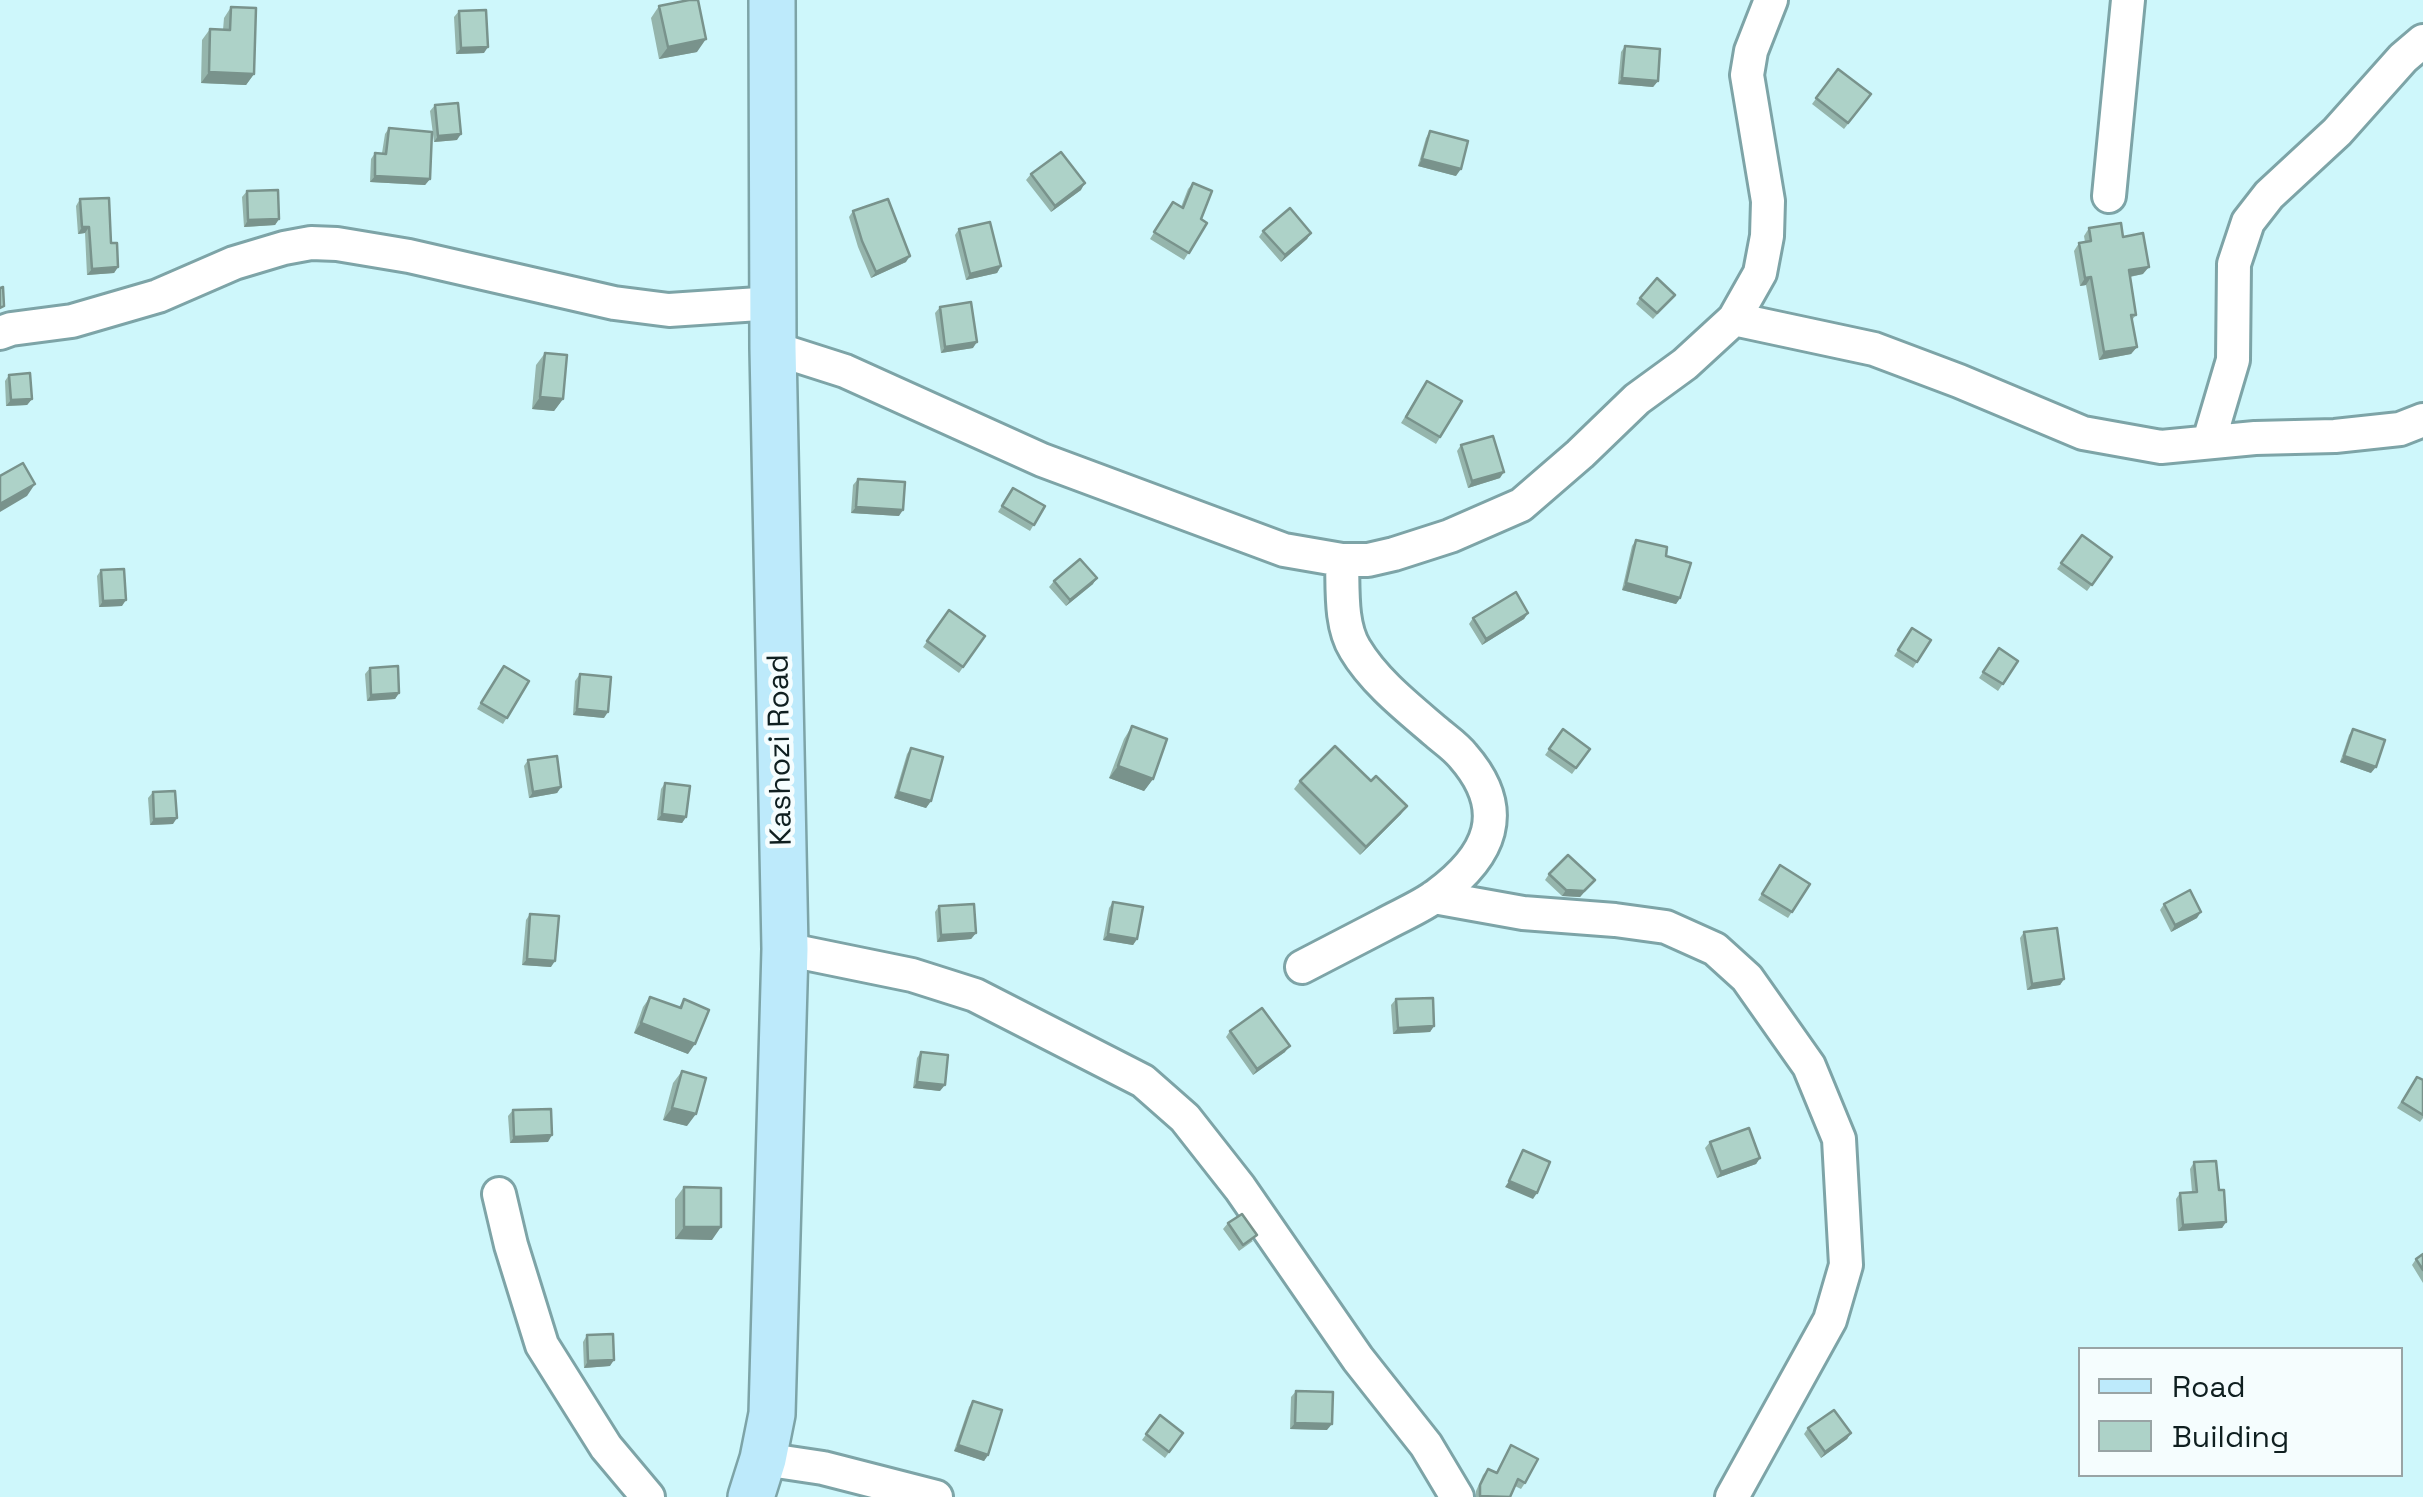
<!DOCTYPE html>
<style>
body{margin:0}
#map{position:relative;width:2423px;height:1497px;overflow:hidden;background:#cef7fb;font-family:"Space Grotesk",sans-serif}
canvas{display:block}
.legend{position:absolute;left:2078px;top:1347px;width:325px;height:130px;box-sizing:border-box;background:#f5fdfe;border:2px solid #99a4a5;margin:0;padding:12px 18px;list-style:none;font-size:30px;color:#0f1f20}
.legend li{display:flex;align-items:center;gap:20px;height:50px}
.legend b{width:50px;border:2px solid #99a4a5}
</style>
<div id="map">
<canvas width="2423" height="1497"></canvas>
<ul class="legend">
<li><b style="height:12px;background:#bdeafb"></b>Road</li>
<li><b style="height:28px;background:#add2c8"></b>Building</li>
</ul>
</div>
<script>
const c = document.querySelector('canvas').getContext('2d');
c.lineJoin = 'round';
function trace(path, color, width, dash) { c.strokeStyle = color; c.lineWidth = width; c.lineCap = dash ? 'butt' : 'round'; c.setLineDash(dash || []); c.stroke(path); }
function fill(path, color) { c.fillStyle = color; c.fill(path, 'evenodd'); }
function label(font, color, halo, rows, align = 'center') {
  c.font = font + ' "Space Grotesk",sans-serif'; c.lineWidth = 9; c.setLineDash([]); c.textBaseline = 'middle'; c.strokeStyle = halo; c.fillStyle = color; for (const [text, x, y, turn = 0] of rows) {
    c.save(); c.translate(x, y); c.rotate((+turn || 0) * Math.PI / 180); c.textAlign = isNaN(turn) ? turn : align; if (halo) c.strokeText(text, 0, 0); c.fillText(text, 0, 0); c.restore();
  }
}
const minor = new Path2D(`
 M2109,196L2128,0
 M1734,319L1874,349L1959,381L2083,433L2161,447L2255,438L2335,436L2400,429L2423,420
 M0,333L11,329L72,321L158,296L234,263L284,248L311,243L337,244L409,256L614,303L669,310L774,303
 M773,348L845,371L1042,460L1284,550L1342,560H1368L1394,554L1450,536L1521,505L1580,454L1637,399L1685,364L1734,319L1760,273L1767,236L1768,201L1747,75L1751,51L1771,0
 M2209,441L2233,360L2234,264L2248,222L2269,195L2337,132L2403,58L2423,41
 M1434,897L1523,913L1615,920L1666,927L1715,949L1747,978L1809,1066L1839,1139L1846,1265L1830,1320L1732,1497
 M785,949L912,975L975,995L1143,1081L1185,1118L1240,1188L1358,1359L1426,1445L1457,1497
 M1302,967C1329,953 1356,939 1383,925C1401,915 1421,907 1437,895C1490,856 1511,811 1463,756C1455,746 1444,739 1435,731C1407,707 1374,681 1355,649C1340,625 1343,588 1342,560
 M499,1194L511,1245L542,1345L606,1447L648,1497
 M763,1459L823,1468L936,1497`);
const secondary = new Path2D(`
 M751,1497L763,1459L772,1414L785,949L773,348L772,0`);
const wall = new Path2D(`
 M659,6L697,52L659,59L651,18Z
 M231,7L254,74L246,85L201,83L202,40L210,29L223,30L224,18Z
 M459,11L484,53L456,54L454,17Z
 M1625,46L1658,81L1653,87L1618,84L1621,52Z
 M1838,69L1871,94L1844,129L1812,104Z
 M435,105L457,140L434,142L430,111Z
 M389,128L430,179L425,185L370,182L371,159L375,153H382L385,134Z
 M1430,131L1456,176L1418,166L1426,138Z
 M1031,174L1081,190L1051,212L1026,180Z
 M1193,183L1201,219L1207,223L1184,260L1150,239L1173,202L1181,207L1188,189Z
 M247,191L279,219L275,225L244,227L242,197Z
 M80,199L118,267L114,273L87,275L85,233L78,234L76,206Z
 M853,211L906,262L871,278L858,247L849,217Z
 M2089,228L2123,237L2143,274L2130,277L2136,315L2132,320L2137,347L2131,354L2099,360L2086,285L2080,286L2074,251L2079,243L2085,242L2084,236Z
 M959,229L1001,266L997,273L966,280L955,235Z
 M1263,231L1311,233L1307,239L1281,262L1259,237Z
 M1675,295L1653,319L1636,304L1640,298Z
 M940,307L973,348L941,353L935,313Z
 M545,353L563,399L554,411L532,409L536,365Z
 M9,375L32,399L27,405L6,406L5,381Z
 M1427,381L1462,401L1436,444L1401,423Z
 M1461,445L1500,478L1468,488L1457,451Z
 M858,479L899,516L851,513L853,485Z
 M1013,488L1045,506L1030,531L998,512Z
 M2082,535L2112,557L2087,591L2057,569Z
 M1636,540L1666,556L1680,598L1676,604L1622,590L1632,546Z
 M101,570L122,606L99,607L97,576Z
 M1054,581L1093,584L1066,606L1049,587Z
 M949,610L985,636L959,673L923,647Z
 M1528,613L1524,619L1482,645L1469,624L1473,618Z
 M1912,628L1931,640L1913,668L1894,656Z
 M1999,648L2018,661L1998,691L1979,678Z
 M504,666L529,681L503,724L477,709Z
 M370,668L399,693L395,699L367,701L365,674Z
 M580,674L604,718L573,715L575,681Z
 M1132,726L1153,779L1144,791L1109,778L1124,739Z
 M1563,729L1590,749L1572,774L1545,755Z
 M2353,729L2371,773L2340,762L2349,735Z
 M911,748L931,801L926,808L894,798L907,754Z
 M528,760L561,787L557,793L529,798L524,766Z
 M1300,781L1401,814L1360,855L1294,789Z
 M665,783L686,817L682,823L657,820L661,789Z
 M153,792L173,824L150,825L148,798Z
 M1780,865L1810,884L1788,918L1758,900Z
 M1549,874L1595,880L1580,897L1562,896L1545,880Z
 M1113,902L1137,939L1133,945L1103,940L1109,908Z
 M2164,904L2197,918L2171,932L2160,910Z
 M939,906L976,933L971,939L937,942L935,912Z
 M530,914L551,967L522,965L526,920Z
 M2024,932L2064,979L2060,985L2027,990L2020,938Z
 M650,997L679,1007L684,999L688,1054L634,1033L643,1007Z
 M1396,999L1434,1026L1430,1032L1393,1034L1391,1005Z
 M1230,1031L1285,1052L1253,1075L1226,1037Z
 M921,1052L940,1091L913,1088L917,1058Z
 M682,1071L687,1126L663,1120L673,1083Z
 M2417,1077L2423,1080V1118L2420,1122L2397,1108Z
 M513,1110L548,1142L510,1143L508,1116Z
 M1710,1142L1760,1158L1756,1164L1717,1178L1705,1148Z
 M2194,1162L2219,1190L2226,1222L2222,1228L2178,1231L2176,1199L2180,1193L2192,1192L2190,1169Z
 M684,1187L712,1240L675,1239V1199Z
 M1228,1223L1253,1241L1239,1251L1223,1229Z
 M2423,1254V1283L2412,1265L2416,1259Z
 M587,1335L610,1366L584,1368L583,1342Z
 M1296,1391L1327,1430L1290,1429L1291,1397Z
 M973,1401L988,1455L984,1461L954,1451L969,1407Z
 M1160,1415L1183,1433L1165,1458L1142,1440Z
 M1808,1428L1851,1433L1847,1439L1821,1458L1804,1434Z
 M1511,1445L1525,1483L1521,1489L1515,1486L1510,1497H1476V1491L1483,1475L1488,1469L1496,1473Z`);
const shadedWall = new Path2D(`
 M706,39L697,52L659,59L668,47Z
 M488,47L484,53L456,54L461,48Z
 M209,72L254,74L246,85L201,83Z
 M1622,78L1658,81L1653,87L1618,84Z
 M461,134L457,140L434,142L438,136Z
 M1422,159L1461,169L1456,176L1418,166Z
 M375,176L430,179L425,185L370,182Z
 M1085,183L1081,190L1051,212L1055,206Z
 M279,219L275,225L244,227L248,220Z
 M82,227H89L85,233L78,234Z
 M1311,233L1307,239L1281,262L1285,255Z
 M910,256L906,262L871,278L876,272Z
 M1001,266L997,273L966,280L970,274Z
 M118,267L114,273L87,275L92,269Z
 M2149,267L2143,274L2123,278L2129,270Z
 M2091,277L2086,285L2080,286L2085,278Z
 M977,342L973,348L941,353L945,347Z
 M2137,347L2131,354L2099,360L2104,352Z
 M540,397L563,399L554,411L532,409Z
 M32,399L27,405L6,406L11,400Z
 M1504,472L1500,478L1468,488L1472,481Z
 M35,484L27,496L0,512V504Z
 M856,507L903,510L899,516L851,513Z
 M1097,578L1093,584L1066,606L1070,600Z
 M1626,583L1680,598L1676,604L1622,590Z
 M126,600L122,606L99,607L103,601Z
 M1528,613L1524,619L1482,645L1486,639Z
 M399,693L395,699L367,701L371,695Z
 M577,709L608,712L604,718L573,715Z
 M2344,756L2376,767L2371,773L2340,762Z
 M1118,766L1153,779L1144,791L1109,778Z
 M561,787L557,793L529,798L533,792Z
 M898,792L931,801L926,808L894,798Z
 M1407,806L1401,814L1360,855L1366,847Z
 M662,814L686,817L682,823L657,820Z
 M177,818L173,824L150,825L154,819Z
 M1595,880L1580,897L1562,896L1566,890Z
 M2201,912L2197,918L2171,932L2175,925Z
 M976,933L971,939L937,942L941,935Z
 M1108,934L1137,939L1133,945L1103,940Z
 M527,959L555,961L551,967L522,965Z
 M2064,979L2060,985L2027,990L2032,984Z
 M641,1023L695,1044L688,1054L634,1033Z
 M1434,1026L1430,1032L1393,1034L1398,1028Z
 M1290,1046L1285,1052L1253,1075L1257,1069Z
 M917,1082L945,1085L940,1091L913,1088Z
 M672,1108L696,1114L687,1126L663,1120Z
 M552,1135L548,1142L510,1143L514,1137Z
 M1760,1158L1756,1164L1717,1178L1721,1172Z
 M1509,1181L1537,1193L1533,1199L1505,1187Z
 M2226,1222L2222,1228L2178,1231L2183,1225Z
 M684,1227H721L712,1240L675,1239Z
 M614,1360L610,1366L584,1368L588,1361Z
 M1295,1423L1332,1424L1327,1430L1290,1429Z
 M1851,1433L1847,1439L1821,1458L1825,1452Z
 M958,1445L988,1455L984,1461L954,1451Z`);
const building = new Path2D(`
 M689,0H698L706,39L668,47L659,6Z
 M231,7L256,8L254,74L209,72L210,29L230,30Z
 M486,10L488,47L461,48L459,11Z
 M1625,46L1660,49L1658,81L1622,78Z
 M1838,69L1871,94L1848,123L1816,98Z
 M458,103L461,134L438,136L435,105Z
 M389,128L432,132L430,179L375,176V153L386,154Z
 M1430,131L1468,141L1461,169L1422,159Z
 M1061,152L1085,183L1055,206L1031,174Z
 M1193,183L1212,191L1201,219L1207,223L1189,253L1154,232L1173,202L1183,208Z
 M278,190L279,219L248,220L247,191Z
 M109,198L111,243H117L118,267L92,269L89,227H82L80,199Z
 M888,199L910,256L876,272L862,241L853,211Z
 M1290,208L1311,233L1285,255L1263,231Z
 M990,222L1001,266L970,274L959,229Z
 M2121,223L2123,237L2143,233L2149,267L2129,270L2136,315H2131L2137,347L2104,352L2091,277L2085,278L2079,243L2091,241L2089,228Z
 M1657,278L1675,295L1657,313L1640,298Z
 M3,287L4,306L0,308V288Z
 M971,302L977,342L945,347L940,307Z
 M545,353L567,355L563,399L540,397Z
 M30,373L32,399L11,400L9,375Z
 M1427,381L1462,401L1440,437L1406,417Z
 M1493,436L1504,472L1472,481L1461,445Z
 M23,463L35,484L0,504V476Z
 M858,479L905,482L903,510L856,507Z
 M1013,488L1045,506L1034,525L1002,506Z
 M2082,535L2112,557L2092,585L2061,563Z
 M1636,540L1667,547L1666,556L1691,563L1680,598L1626,583Z
 M1080,559L1097,578L1070,600L1054,581Z
 M124,569L126,600L103,601L101,570Z
 M1516,592L1528,613L1486,639L1473,618Z
 M949,610L985,636L963,667L927,641Z
 M1912,628L1931,640L1917,662L1898,650Z
 M1999,648L2018,661L2003,684L1983,672Z
 M398,666L399,693L371,695L370,668Z
 M504,666L529,681L507,718L481,703Z
 M580,674L611,677L608,712L577,709Z
 M1132,726L1167,739L1153,779L1118,766Z
 M1563,729L1590,749L1576,768L1549,749Z
 M2353,729L2385,740L2376,767L2344,756Z
 M1335,746L1371,781L1376,776L1407,806L1366,847L1300,781Z
 M911,748L943,757L931,801L898,792Z
 M557,756L561,787L533,792L528,760Z
 M665,783L690,786L686,817L662,814Z
 M175,791L177,818L154,819L153,792Z
 M1568,855L1595,880L1584,891L1566,890L1549,874Z
 M1780,865L1810,884L1792,912L1762,894Z
 M2190,890L2201,912L2175,925L2164,904Z
 M1113,902L1143,907L1137,939L1108,934Z
 M974,904L976,933L941,935L939,906Z
 M530,914L559,916L555,961L527,959Z
 M2057,928L2064,979L2032,984L2024,932Z
 M650,997L681,1008L684,999L709,1010L695,1044L641,1023Z
 M1433,998L1434,1026L1398,1028L1396,999Z
 M1262,1008L1290,1046L1257,1069L1230,1031Z
 M921,1052L948,1055L945,1085L917,1082Z
 M682,1071L706,1078L696,1114L672,1108Z
 M2417,1077L2423,1080V1115L2402,1102Z
 M551,1109L552,1135L514,1137L513,1110Z
 M1749,1128L1760,1158L1721,1172L1710,1142Z
 M1523,1150L1550,1162L1537,1193L1509,1181Z
 M2216,1161L2219,1190H2224L2226,1222L2183,1225L2180,1193L2197,1192L2194,1162Z
 M684,1187L721,1188V1227H684Z
 M1242,1214L1257,1235L1243,1245L1228,1223Z
 M2423,1254V1270L2416,1259Z
 M613,1334L614,1360L588,1361L587,1335Z
 M1296,1391L1333,1392L1332,1424L1295,1423Z
 M973,1401L1002,1410L988,1455L958,1445Z
 M1834,1410L1851,1433L1825,1452L1808,1428Z
 M1160,1415L1183,1433L1169,1452L1146,1434Z
 M1511,1445L1538,1459L1525,1483L1518,1479L1510,1497L1480,1496V1485L1488,1469L1497,1473Z`);
const streetNames = [
 ["Kashozi Road",781,750,-91]
];
trace(minor, '#7da4a7', 38);
trace(secondary, '#7da4a7', 50);
trace(minor, '#fff', 32);
trace(secondary, '#bdeafb', 45);
fill(wall, '#95b5ac');
fill(shadedWall, '#79938c');
fill(building, '#add2c8');
trace(building, '#79938c', 2.5);
label('30px', '#0f1f20', '#f5fdfe', streetNames);
</script>
